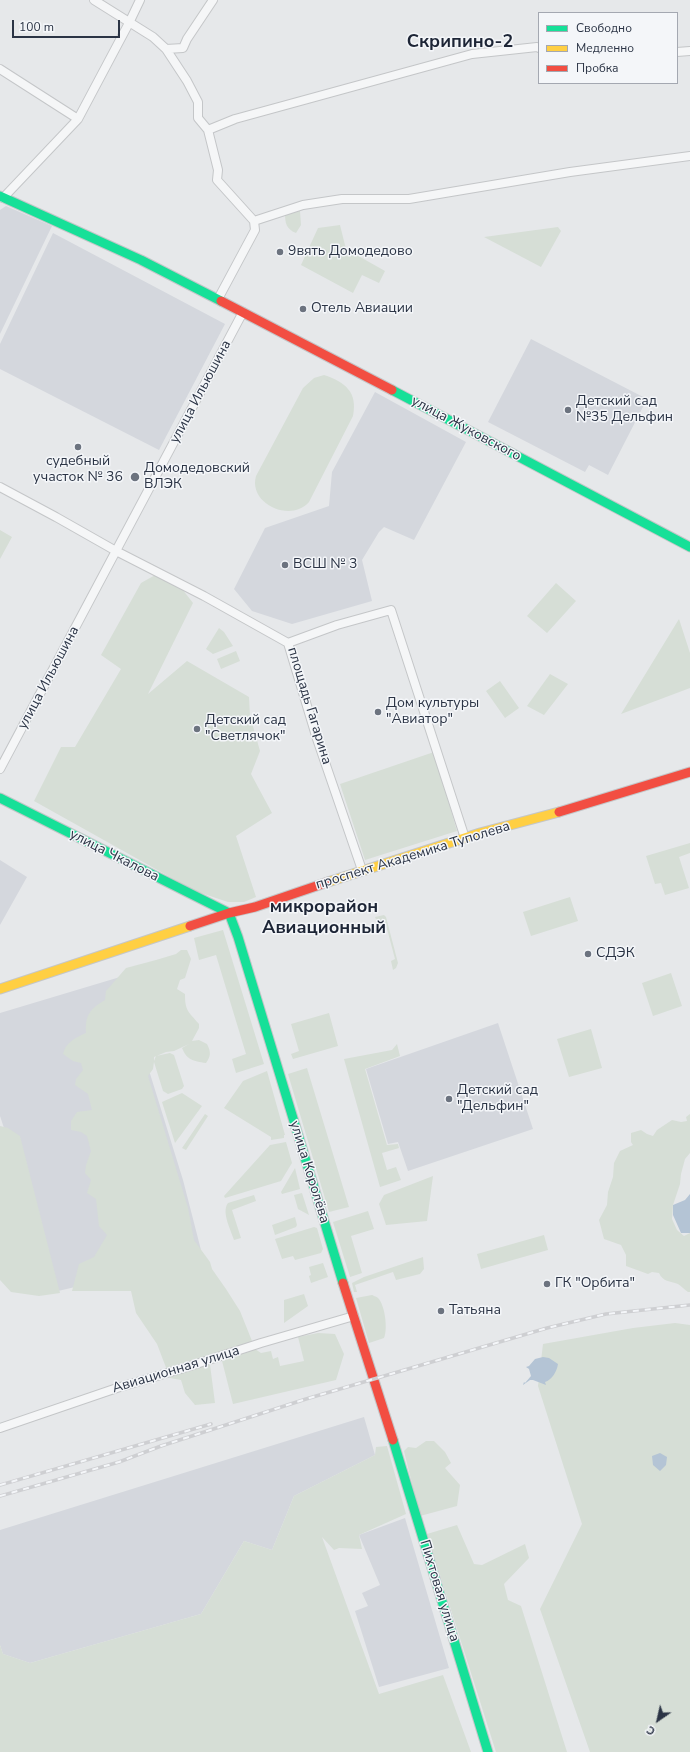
<!DOCTYPE html>
<meta charset="utf-8">
<style>
body{margin:0}
#map{position:relative;width:690px;height:1752px;overflow:hidden;background:#e6e8ea;font-family:"Nunito Sans",sans-serif}
canvas{display:block}
.legend{position:absolute;left:538px;top:12px;width:140px;height:72px;box-sizing:border-box;background:#f4f6f9;border:1px solid #a4a8b1;margin:0;padding:5px 7px;list-style:none;font-size:12px;color:#2b3445}
.legend li{display:flex;align-items:center;gap:8px;height:20px}
.legend b{width:20px;border:1px solid #a4a8b1}
.north{position:absolute;left:638px;top:1700px;width:40px;height:40px;-webkit-text-stroke:3px #f4f6f9;paint-order:stroke;rotate:214deg;font-size:11px;font-weight:700;line-height:16px;text-align:center;color:#2b3445}
.north::after{content:'';display:block;margin:auto;width:14px;height:18px;background:#2b3445;clip-path:polygon(50% 0,100% 100%,50% 72%,0 100%)}
.scale{position:absolute;left:12px;top:20px;width:108px;height:18px;box-sizing:border-box;border:2px solid #2b3445;border-top:0;padding-left:5px;font-size:12px;line-height:14px;white-space:nowrap;color:#2b3445;-webkit-text-stroke:3px #f4f6f9;paint-order:stroke}
</style>
<div id="map">
<canvas width="690" height="1752"></canvas>
<ul class="legend">
<li><b style="height:5px;background:#16e098"></b>Свободно</li>
<li><b style="height:5px;background:#ffcf43"></b>Медленно</li>
<li><b style="height:5px;background:#f24e42"></b>Пробка</li>
</ul>
<div class="north">С</div>
<div class="scale">100 m</div>
</div>
<script>
const c = document.querySelector('canvas').getContext('2d');
c.lineJoin = 'round';
function fill(path, color) { c.fillStyle = color; c.fill(path, 'evenodd'); }
function trace(path, color, width, dash) { c.strokeStyle = color; c.lineWidth = width; c.lineCap = dash ? 'butt' : 'round'; c.setLineDash(dash || []); c.stroke(path); }
function label(font, color, halo, rows, align = 'center') {
  c.font = font + ' "Nunito Sans",sans-serif'; c.lineWidth = 3; c.setLineDash([]); c.textBaseline = 'middle'; c.strokeStyle = halo; c.fillStyle = color; for (const [text, x, y, turn = 0] of rows) {
    c.save(); c.translate(x, y); c.rotate((+turn || 0) * Math.PI / 180); c.textAlign = isNaN(turn) ? turn : align; if (halo) c.strokeText(text, 0, 0); c.fillText(text, 0, 0); c.restore();
  }
}
const built = new Path2D(`
 M6,206L52,226L0,334V210Z
 M53,233L225,324L159,450L0,369V344Z
 M531,339L647,399L608,475L589,465L585,472L488,422Z
 M375,392L466,442L414,540L384,527L379,532L362,560L372,601L292,624L252,611L234,589L265,528L329,506L332,472Z
 M0,860L27,877L0,925Z
 M120,977L183,1180L201,1250L186,1261L58,1291L0,1116V1013Z
 M498,1023L533,1129L408,1171L398,1142L388,1144L366,1069Z
 M364,1417L375,1455L294,1496L272,1550L244,1541L201,1614L30,1663L3,1654L0,1645V1530Z
 M405,1518L449,1668L379,1687L355,1611L368,1606L362,1593L380,1585L359,1535Z`);
const green = new Path2D(`
 M296,209L300,211L301,225L296,233C286,229 285,223 285,213Z
 M340,225L346,249L385,271L379,283L362,275L353,293L301,265L318,228Z
 M558,227L561,231L541,267L484,237Z
 M324,375C345,382 358,392 353,416L309,502C291,523 248,504 256,476L303,388L314,378Z
 M0,530L12,537L0,559Z
 M157,574L179,585L193,603L148,694L187,661L249,697L250,716L260,751L251,774L272,813L236,836L256,897L244,902H228L195,891L34,801L61,747H75L121,669L101,655L141,583Z
 M556,583L576,601L547,633L527,616Z
 M679,619L690,653V688L621,714Z
 M219,628L224,632L233,646L213,654L206,649Z
 M236,651L240,661L221,669L217,659Z
 M550,674L568,684L544,715L527,706Z
 M500,681L519,708L505,718L486,691Z
 M434,752L457,831L365,860L340,784Z
 M690,843V853L679,857L689,888L665,895L661,883L655,884L646,856Z
 M570,897L578,921L531,936L523,912Z
 M384,915L386,917L398,963L396,968L393,970L391,961L395,959L386,925L379,927L375,917Z
 M223,930L264,1064L236,1073L232,1059L246,1054L216,955L199,960L194,938Z
 M181,950H187L191,959L185,978L180,980L177,989L185,994C185,1011 188,1011 199,1024V1028L192,1041L199,1040L207,1044C211,1052 211,1056 206,1063C193,1061 187,1060 182,1048L189,1044L174,1051L166,1052L154,1057V1061L156,1056L170,1053L174,1055L184,1086L182,1089L168,1094L163,1091L154,1062L153,1069L148,1076L188,1208L194,1240L210,1262L212,1269L226,1289L240,1311L252,1341L209,1357L215,1403L195,1405L185,1393L181,1380L170,1378L157,1344L136,1313L131,1291H72L79,1264L94,1257L107,1235L99,1226L96,1199L87,1193L91,1180L85,1173L86,1165L91,1151L87,1136L81,1132L71,1130V1121L77,1112L92,1110L88,1094L75,1085L76,1079L83,1070L81,1063L73,1061L63,1054C66,1042 75,1038 86,1033C85,1015 90,1009 105,1000L106,991L126,968L156,960L176,954Z
 M671,973L682,1006L653,1016L642,983Z
 M329,1013L338,1046L293,1059L291,1054L299,1051L291,1024Z
 M591,1029L602,1068L569,1077L557,1039Z
 M397,1044L400,1056L365,1069L387,1145L398,1144L399,1148L382,1153L387,1170L396,1167L401,1180L380,1187L344,1059L392,1050Z
 M307,1068L349,1207L329,1212L288,1074Z
 M267,1071L285,1135H284V1138L271,1140V1137L224,1108L243,1081Z
 M182,1093L202,1106L175,1143L162,1102Z
 M205,1114L208,1116L186,1150L182,1148Z
 M690,1114V1153L685,1159L681,1174L680,1184L673,1205L672,1219L677,1230L684,1236L690,1233V1292H688C685,1290 681,1286 678,1284C670,1281 663,1282 659,1273L652,1272L648,1274L626,1266V1255L621,1245L604,1239L599,1220L607,1205L608,1192L613,1177L614,1163L620,1151L633,1145L631,1142V1133L641,1130L647,1134L653,1136L657,1130L672,1120L681,1122L687,1121L686,1117Z
 M0,1126L8,1128L20,1136L60,1293L39,1296L11,1292L0,1280Z
 M286,1142L292,1163L281,1181L225,1198L224,1196L270,1145Z
 M295,1168L300,1189L282,1194L281,1192Z
 M433,1176L427,1221L386,1225L379,1204L384,1195Z
 M302,1193L309,1215L298,1209L294,1195Z
 M254,1195L256,1201L232,1210L241,1238L234,1240C231,1230 221,1212 228,1203Z
 M368,1211L374,1229L351,1236L362,1273L350,1277L333,1222Z
 M295,1217L297,1225L296,1227L275,1235L272,1225Z
 M314,1227L317,1228L323,1249L321,1253L295,1260L293,1256L282,1259L275,1239Z
 M544,1235L548,1250L481,1269L477,1254Z
 M423,1257L424,1269L420,1274L396,1280L393,1272L355,1285L357,1292H354L352,1283L364,1277Z
 M323,1263L328,1277L311,1283L309,1276L311,1275L309,1267Z
 M304,1294L308,1306L284,1323V1300Z
 M372,1295C372,1295 377,1297 378,1298C385,1305 388,1329 384,1338L369,1343L356,1298Z
 M675,1323L690,1325V1752H590L540,1609L582,1524L538,1386L543,1344L633,1328Z
 M318,1333L335,1334L344,1354L336,1380L233,1404L222,1361L255,1349L261,1353L271,1351L273,1359L278,1357L280,1366L304,1361L298,1337Z
 M426,1441H434L445,1452L451,1463L445,1468L460,1485L457,1506L420,1516L404,1451L408,1447L416,1448Z
 M387,1446L406,1514L359,1535L362,1549L339,1548L334,1550L322,1537L379,1694L443,1675L471,1752H0V1645L3,1654L30,1663L201,1614L244,1541L272,1550L294,1496L375,1455L376,1447Z
 M457,1525L474,1564L482,1565L525,1544L529,1558L504,1584L508,1600L521,1606L567,1752H496L427,1534Z`);
const water = new Path2D(`
 M690,1194V1233H681L673,1215V1205L685,1200Z
 M543,1357L549,1358L558,1364C557,1371 552,1380 545,1382L546,1385L533,1380H530L523,1385L524,1382L525,1383L531,1376L529,1369L526,1367L529,1366L535,1359Z
 M660,1453L667,1457L666,1465L660,1471L653,1465L652,1456Z`);
const street = new Path2D(`
 M94,0L153,37L166,49L187,81L198,102V118L208,130L218,170L217,180L254,221L255,230L218,299
 M166,49L183,48L187,39L213,0
 M677,52L690,51
 M0,69L78,119
 M208,130L235,119L472,54L537,47L539,48
 M3,198L78,119L129,23L140,0
 M254,221L303,205L342,199H409L570,172L690,156
 M0,487L56,517L116,551L204,596L288,643
 M288,643L337,625L391,610L465,838
 M288,643L317,739L362,870
 M0,769L243,312
 M0,1428L117,1388L187,1367L261,1343L354,1316`);
const fast = new Path2D(`
 M0,196L141,260L221,301
 M392,390L690,547
 M0,798L229,913
 M229,913L238,937L343,1283
 M393,1440L488,1752`);
const slow = new Path2D(`
 M328,882L480,833L559,812
 M0,989L190,926`);
const jam = new Path2D(`
 M221,301L392,390
 M559,812L690,772
 M190,926L229,913L255,907L328,882
 M343,1283L393,1440`);
const rail = new Path2D(`
 M0,1485L211,1424
 M0,1496L119,1462L161,1446L306,1399L547,1328L606,1314L690,1305`);
const markers = [
 [280,252,4,"#6c737f"],
 [303,309,4,"#6c737f"],
 [568,410,4,"#6c737f"],
 [78,447,4,"#6c737f"],
 [135,477,5,"#6c737f"],
 [285,565,4,"#6c737f"],
 [378,712,4,"#6c737f"],
 [197,729,4,"#6c737f"],
 [588,954,4,"#6c737f"],
 [449,1099,4,"#6c737f"],
 [547,1284,4,"#6c737f"],
 [441,1311,4,"#6c737f"]
];
const poiNames = [
 ["9вять Домодедово",288,252],
 ["Отель Авиации",311,309],
 ["Детский сад",576,402],
 ["№35 Дельфин",576,418],
 ["судебный",78,462,"center"],
 ["участок № 36",78,478,"center"],
 ["Домодедовский",144,469],
 ["ВЛЭК",144,485],
 ["ВСШ № 3",293,565],
 ["Дом культуры",386,704],
 ["\"Авиатор\"",386,720],
 ["Детский сад",205,721],
 ["\"Светлячок\"",205,737],
 ["СДЭК",596,954],
 ["Детский сад",457,1091],
 ["\"Дельфин\"",457,1107],
 ["ГК \"Орбита\"",555,1284],
 ["Татьяна",449,1311]
];
const streetNames = [
 ["улица Ильюшина",201,392,-62],
 ["улица Жуковского",466,429,28],
 ["улица Ильюшина",49,678,-62],
 ["площадь Гагарина",309,706,73],
 ["улица Чкалова",114,856,27],
 ["проспект Академика Туполева",413,856,-17],
 ["улица Королёва",309,1172,73],
 ["Авиационная улица",176,1370,-17],
 ["Пихтовая улица",439,1591,73]
];
const districtNames = [
 ["Скрипино-2",460,43],
 ["микрорайон",324,908],
 ["Авиационный",324,929]
];
fill(built, '#d4d7dd');
fill(green, '#d6ded6');
fill(water, '#b4c4d5');
trace(street, '#c4c6c8', 10);
trace(fast, '#c4c6c8', 11);
trace(slow, '#c4c6c8', 11);
trace(jam, '#c4c6c8', 11);
trace(street, '#f5f6f7', 8);
trace(fast, '#16e098', 9);
trace(slow, '#ffcf43', 9);
trace(jam, '#f24e42', 9);
trace(rail, '#cecfd2', 3.5);
trace(rail, '#f4f6f9', 2, [6]);
for (const [x, y, r, color] of markers) { const dot = new Path2D(); dot.arc(x, y, r, 0, 2 * Math.PI); c.fillStyle = color; c.fill(dot); trace(dot, '#f4f6f9', 1.5); }
label('14px', '#2b3445', '#f4f6f9', poiNames, 'left');
label('14px', '#2b3445', '#f4f6f9', streetNames);
label('bold 18px', '#1d2536', '#f4f6f9', districtNames);
</script>
